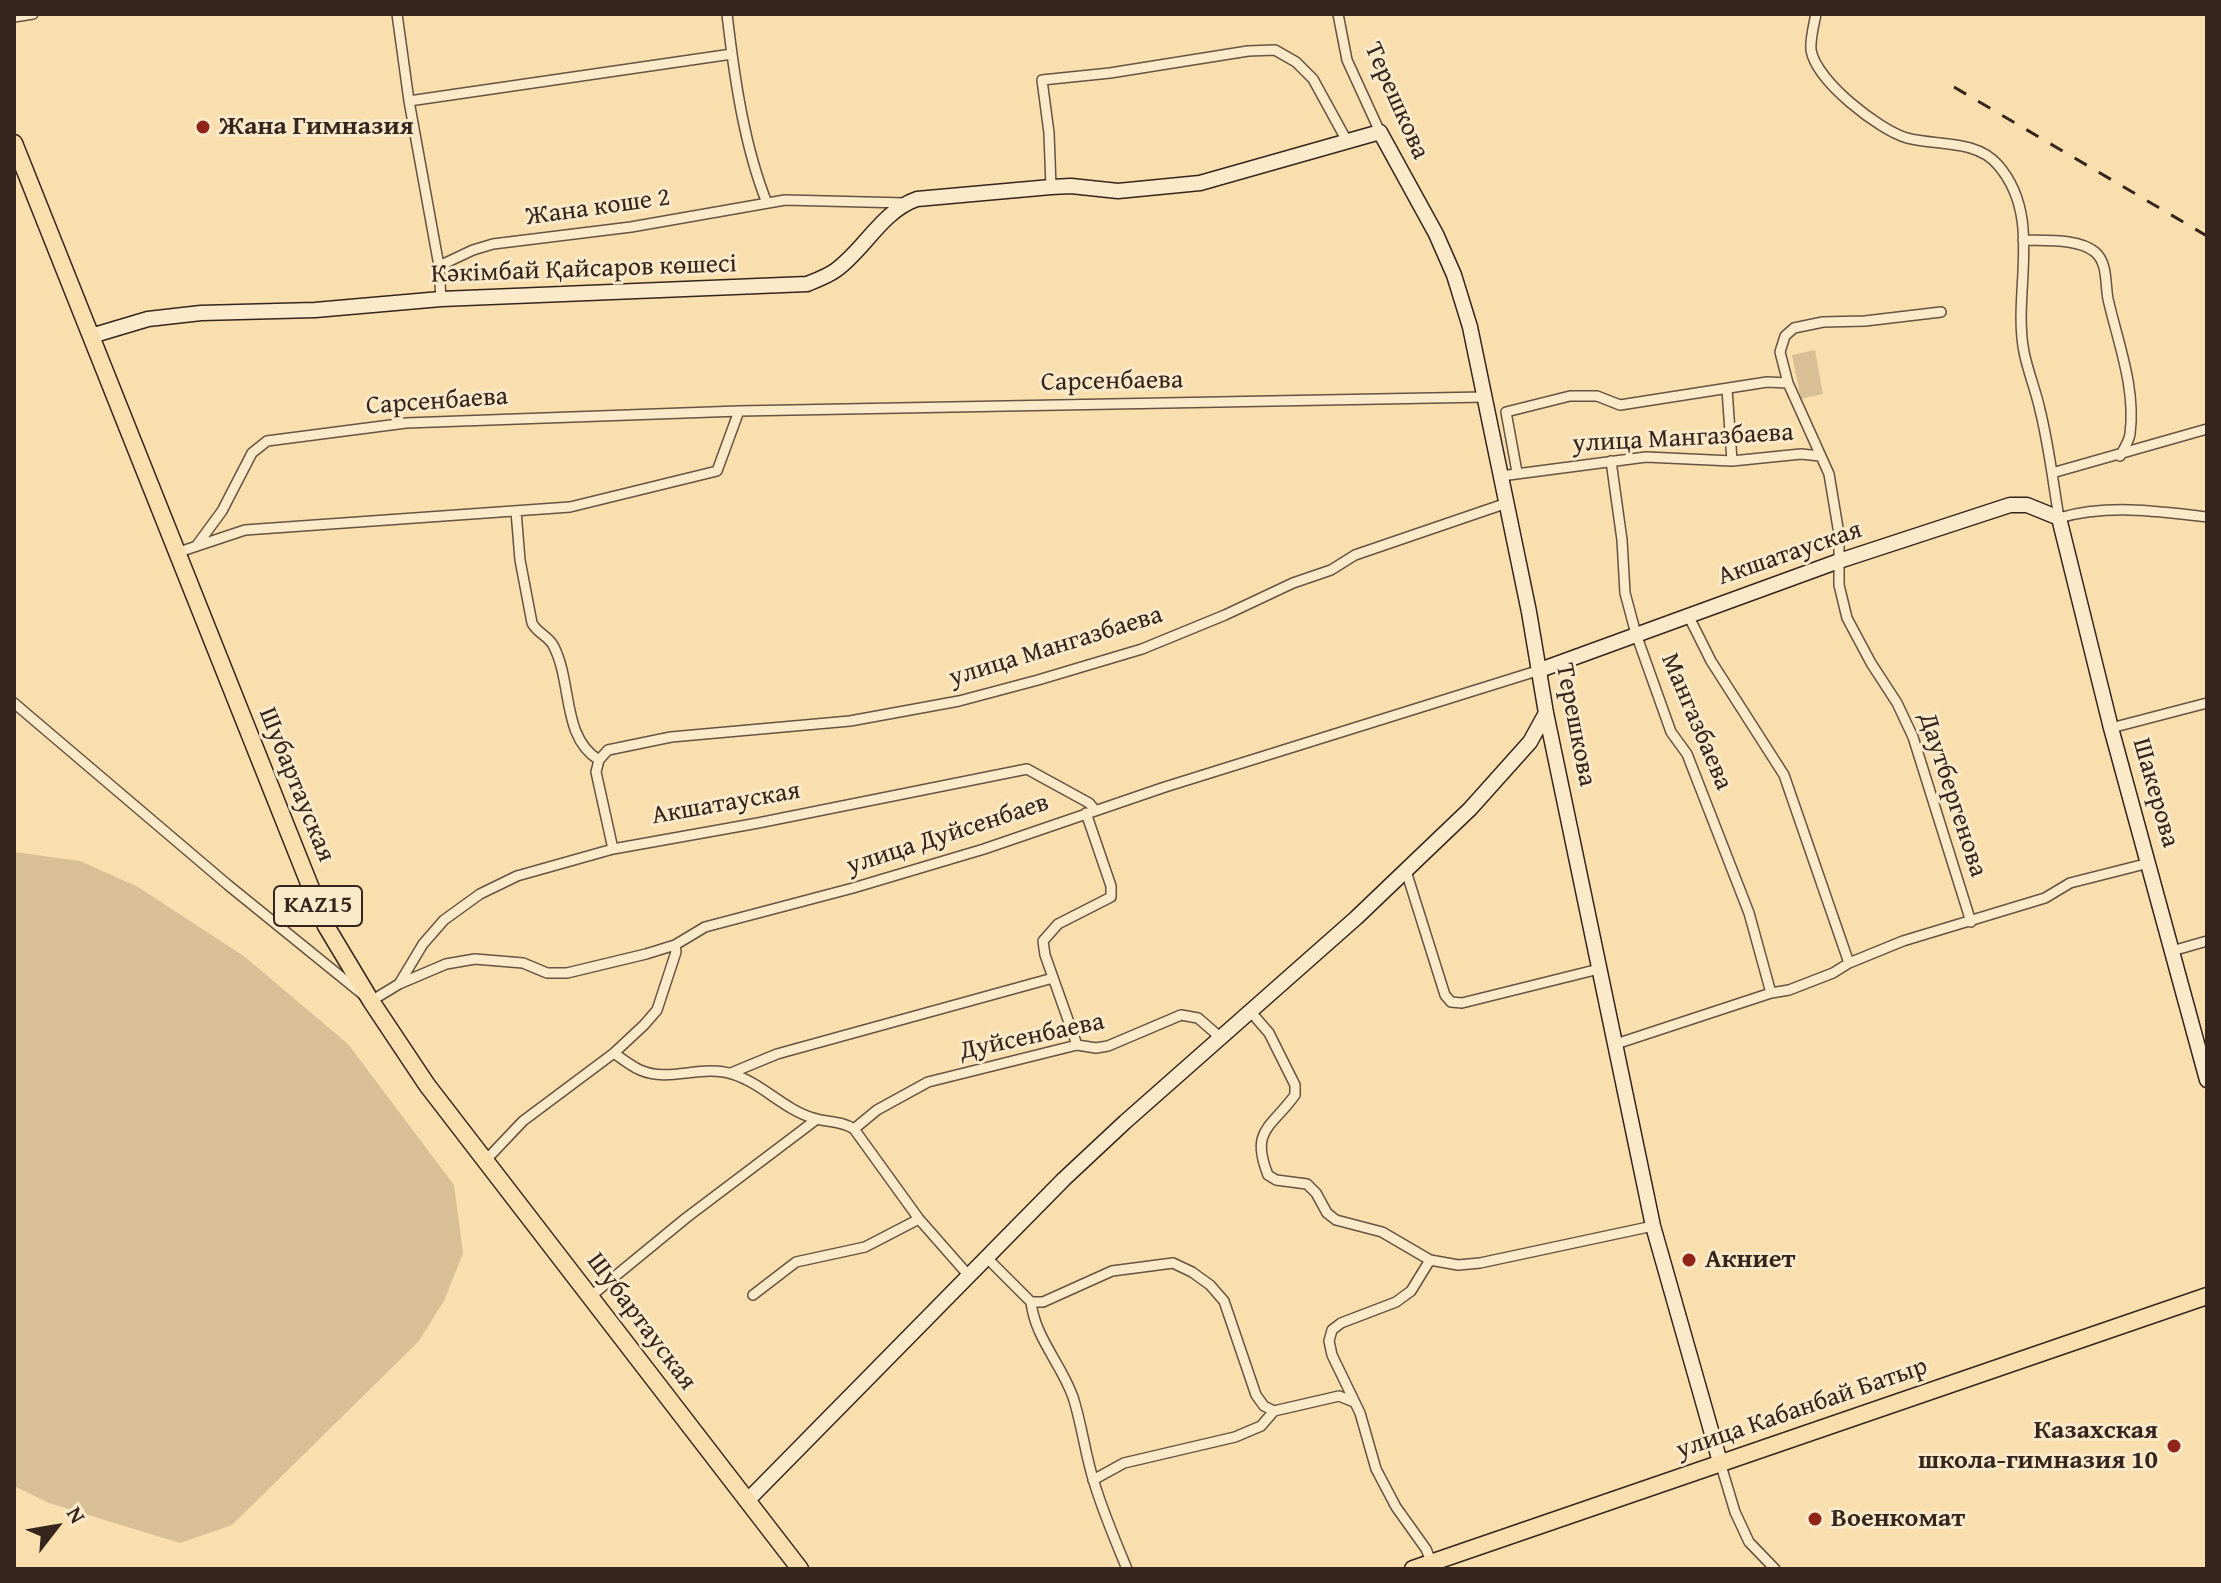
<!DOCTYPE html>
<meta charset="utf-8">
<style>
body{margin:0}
#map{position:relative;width:2221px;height:1583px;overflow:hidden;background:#f9deae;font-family:"Gentium Book Plus",serif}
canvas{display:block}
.frame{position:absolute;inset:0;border:16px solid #35251d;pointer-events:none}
.north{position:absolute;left:16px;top:1487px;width:80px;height:80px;-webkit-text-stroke:6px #fbeaca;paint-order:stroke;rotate:59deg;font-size:22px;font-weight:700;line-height:32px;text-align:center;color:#35251d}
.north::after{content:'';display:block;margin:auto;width:28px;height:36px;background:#35251d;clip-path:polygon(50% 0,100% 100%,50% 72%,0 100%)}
</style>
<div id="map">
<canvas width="2221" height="1583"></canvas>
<div class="frame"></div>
<div class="north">N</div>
</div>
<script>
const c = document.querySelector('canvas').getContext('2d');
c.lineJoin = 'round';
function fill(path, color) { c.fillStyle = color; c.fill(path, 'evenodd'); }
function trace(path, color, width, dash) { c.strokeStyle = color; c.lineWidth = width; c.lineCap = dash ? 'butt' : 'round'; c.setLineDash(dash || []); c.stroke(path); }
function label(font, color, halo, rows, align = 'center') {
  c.font = font + ' "Gentium Book Plus",serif'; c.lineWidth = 6; c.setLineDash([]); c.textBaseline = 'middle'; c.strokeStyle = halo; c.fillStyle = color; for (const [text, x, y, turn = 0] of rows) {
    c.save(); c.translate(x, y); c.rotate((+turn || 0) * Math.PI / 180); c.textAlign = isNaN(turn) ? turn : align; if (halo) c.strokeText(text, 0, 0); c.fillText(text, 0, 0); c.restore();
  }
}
const green = new Path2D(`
 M1815,350L1823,394L1801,399L1792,355Z
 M14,852L80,861L138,887L245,957L348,1044L454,1185L463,1253L444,1301L418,1342L232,1525L180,1543L49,1503L14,1486Z`);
const street = new Path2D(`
 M397,14L409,101L439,266L441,299
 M727,14C734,75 744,146 767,203
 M1338,14L1347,60L1380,132
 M1816,14C1814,24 1810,39 1811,50C1816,81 1879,130 1907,138C1936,146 1976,139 1998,165C2044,218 2012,291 2024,352C2028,372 2036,391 2040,410C2049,446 2053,482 2059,518C2107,504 2158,511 2207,517
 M14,17L33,14
 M409,101L732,54
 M1051,187L1049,133L1042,80L1110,73L1248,51L1275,50L1296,62L1313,79L1347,141
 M2023,240C2045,241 2078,238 2095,252C2108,263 2105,284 2108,299C2118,343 2136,388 2130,434C2129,441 2124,449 2120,456
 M439,266L473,250L493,244L631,227L785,200L905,203
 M1941,312L1865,321L1823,322L1794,328L1785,336L1780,352L1788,383L1829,474L1839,534V585L1847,618L1871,663L1897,703L1913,737L1971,922
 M1727,389L1732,461
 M1611,461L1622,540L1625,593L1636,634L1671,732L1687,754L1749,913L1771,993
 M1517,472L1506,412L1570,396H1597L1620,405L1767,382L1788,383
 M2052,473L2207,429
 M1501,476L1646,457L1732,461L1801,454L1820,456
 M516,511L520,560L532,623C537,633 548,636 553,645C573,682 561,737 599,760L596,772L613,849
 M197,545L222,511L252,453L267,441L406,423L739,411
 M176,553L245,530L570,507L717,471L739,411L1485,397
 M1688,615L1711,661L1784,775L1849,963
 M14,703L228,885L371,1001L399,984L446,964L475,959L523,963L547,973H567L646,954L675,945L705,927L853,888L984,849L1165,787L1540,670
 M2111,728L2207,703
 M599,760L608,750L671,737L850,721L959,701L1038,680L1142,649L1225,615L1293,583L1331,570L1355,555L1507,503
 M1406,871L1445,995L1451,1002L1462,1003L1599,969
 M2172,951L2207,941
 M399,984L423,944L444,920L480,894L517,876L613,849L758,823L1027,769L1089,803L1095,810
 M1250,1011L1269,1033L1295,1085V1095C1271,1128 1250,1130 1268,1175L1276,1180L1307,1184L1316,1193L1327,1213L1336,1220L1382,1232L1430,1260L1458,1265L1480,1263L1653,1226
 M1616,1044L1771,993L1789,990L1833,973L1849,963L1903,941L2045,898L2070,883L2149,863
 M1077,1045L1045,955L1043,941L1058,924L1111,897V886L1086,813
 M614,1053C622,1059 631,1066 640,1070C669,1083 702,1064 732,1074C762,1083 783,1109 813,1118C828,1123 840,1120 854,1129L919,1219L970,1277
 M731,1073L777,1054L1053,978
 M854,1129L877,1110L928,1082L1077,1045L1096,1048L1108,1046L1181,1015L1198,1018L1221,1038
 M486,1160L523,1121L614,1053L644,1025L657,1010L676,952L675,945
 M988,1259L1031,1302H1043L1112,1271L1173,1263L1192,1272L1210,1285L1224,1301L1256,1395L1264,1406L1274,1411L1339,1396L1354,1402
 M1430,1260L1411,1291L1396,1302L1341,1323L1332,1330L1329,1341L1332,1355L1360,1413L1376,1469L1396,1507L1426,1549L1433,1566
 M753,1295L796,1262L865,1247L919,1219
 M591,1296L686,1218L817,1119
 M1031,1302C1035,1338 1061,1363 1073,1397C1082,1425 1085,1454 1094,1482C1103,1512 1115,1540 1127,1569
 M1720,1462L1735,1512L1749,1542L1775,1569
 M1093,1480L1124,1463L1235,1437L1261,1426L1274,1411`);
const secondary = new Path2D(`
 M91,336L148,319L201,313L315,310L441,299L807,284C817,280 828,276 836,270C865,249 882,211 917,199L1051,187L1071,186L1118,191L1200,183L1380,132L1436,234L1454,275L1470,327L1529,612L1546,713L1653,1226L1720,1462
 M1540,670L1839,561L2010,505H2027L2059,518L2111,728L2207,1080
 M747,1501L1064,1179L1125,1122L1356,918L1470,809L1530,742L1546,713`);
const primary = new Path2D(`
 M14,143L326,926L371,1001L427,1085L800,1569
 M1413,1569L2207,1296`);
const rail = new Path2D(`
 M1954,87L2207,236`);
const markers = [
 [203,127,8,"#8f2418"],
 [1689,1260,8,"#8f2418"],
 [2174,1446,8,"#8f2418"],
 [1815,1519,8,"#8f2418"]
];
const shields = [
 [318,906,88]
];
const shieldNames = [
 ["KAZ15",318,906]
];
const streetNames = [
 ["Терешкова",1396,101,66],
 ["Жана коше 2",598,208,-8],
 ["Кәкімбай Қайсаров көшесі",584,270,-2],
 ["Сарсенбаева",1112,382,-1],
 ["Сарсенбаева",437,402,-4],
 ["улица Мангазбаева",1683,439,-3],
 ["Акшатауская",1790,554,-19],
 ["улица Мангазбаева",1056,647,-17],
 ["Мангазбаева",1696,722,67],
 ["Терешкова",1575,725,79],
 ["Шубартауская",296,785,68],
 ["Шакерова",2155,793,74],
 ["Даутбергенова",1952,795,72],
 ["Акшатауская",726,804,-10],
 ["улица Дуйсенбаев",948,835,-18],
 ["Дуйсенбаева",1032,1037,-12],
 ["Шубартауская",641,1322,53],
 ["улица Кабанбай Батыр",1802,1409,-19]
];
const poiNames = [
 ["Жана Гимназия",219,127],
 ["Акниет",1705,1260],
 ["Казахская",2158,1431,"right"],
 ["школа-гимназия 10",2158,1461,"right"],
 ["Военкомат",1831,1519]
];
fill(green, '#d8bf95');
trace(street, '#665341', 12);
trace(secondary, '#35251d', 17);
trace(primary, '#35251d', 19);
trace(street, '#fbeaca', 9);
trace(secondary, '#fbeaca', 14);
trace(primary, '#f9deae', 16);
trace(rail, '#35251d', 3, [14, 14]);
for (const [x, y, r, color] of markers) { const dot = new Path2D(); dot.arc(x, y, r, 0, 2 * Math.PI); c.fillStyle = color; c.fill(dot); trace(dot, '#fbeaca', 3); }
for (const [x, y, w] of shields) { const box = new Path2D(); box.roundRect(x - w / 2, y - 20, w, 40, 6); c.fillStyle = '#fbeaca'; c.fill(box); trace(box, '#35251d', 2); }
label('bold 24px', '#35251d', null, shieldNames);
label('26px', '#35251d', '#fbeaca', streetNames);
label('bold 26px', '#35251d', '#fbeaca', poiNames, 'left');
</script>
